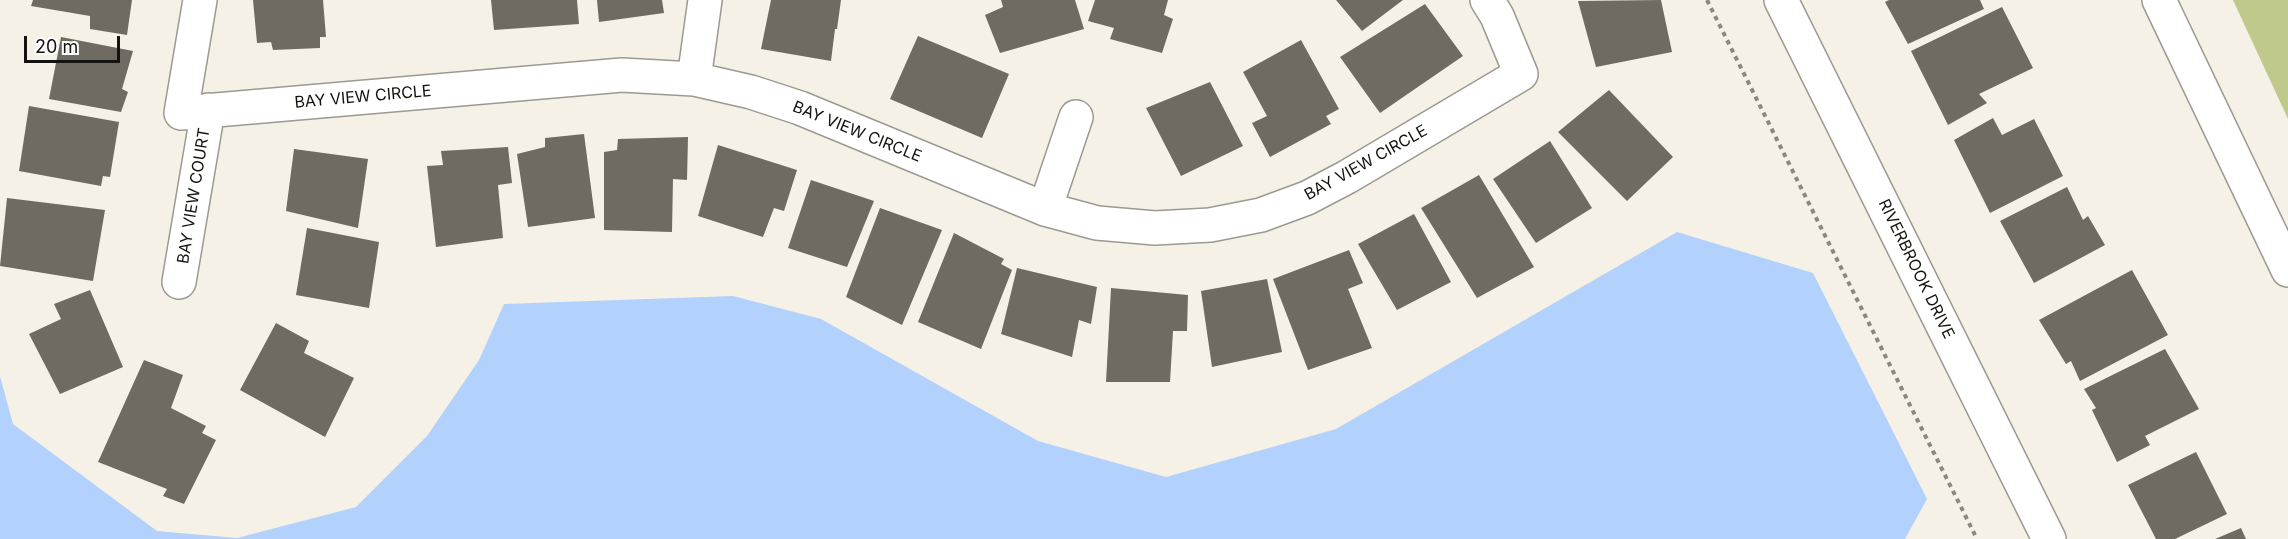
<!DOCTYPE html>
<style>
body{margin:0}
#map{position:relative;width:2288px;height:539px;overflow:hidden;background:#f6f1e7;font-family:Inter,sans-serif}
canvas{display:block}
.scale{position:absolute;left:24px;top:36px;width:96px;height:27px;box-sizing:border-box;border:3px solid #14130f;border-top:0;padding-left:8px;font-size:18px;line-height:21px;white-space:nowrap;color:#14130f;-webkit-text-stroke:4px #fff;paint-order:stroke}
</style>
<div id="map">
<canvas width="2288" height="539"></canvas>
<div class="scale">20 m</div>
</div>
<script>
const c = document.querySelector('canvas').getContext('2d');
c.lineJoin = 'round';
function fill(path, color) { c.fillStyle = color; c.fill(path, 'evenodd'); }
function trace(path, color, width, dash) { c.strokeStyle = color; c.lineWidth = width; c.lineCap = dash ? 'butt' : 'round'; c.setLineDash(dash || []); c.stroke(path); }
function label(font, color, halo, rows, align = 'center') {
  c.font = font + ' Inter,sans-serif'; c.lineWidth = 4.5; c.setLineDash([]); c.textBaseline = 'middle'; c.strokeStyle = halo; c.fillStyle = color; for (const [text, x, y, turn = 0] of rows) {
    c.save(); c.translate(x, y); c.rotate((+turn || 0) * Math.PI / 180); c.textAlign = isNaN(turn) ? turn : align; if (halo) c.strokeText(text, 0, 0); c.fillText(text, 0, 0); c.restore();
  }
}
const green = new Path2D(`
 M2233,0H2288V119Z`);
const water = new Path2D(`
 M1677,232L1813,273L1927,499L1905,539H0V376L13,424L157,531L237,538L356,507L427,436L479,360L504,304L733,296L821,319L1038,441L1166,477L1336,429Z`);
const building = new Path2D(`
 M33,0H132L127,35L90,29V16L31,6Z
 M253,0H323L326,37H320V48L273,50L271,42L257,43Z
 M491,0H577L579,24L494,30Z
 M597,0H662L664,13L599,22Z
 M771,0H841L837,29H835L831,61L761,49Z
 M1001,0H1075L1084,29L1000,53L985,15L1003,7Z
 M1095,0H1168L1164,15L1173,19L1162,53L1110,39L1114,28L1088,21Z
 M1336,0H1403L1362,31Z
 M1661,0L1672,52L1596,67L1578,1Z
 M1889,0H1980L1984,9L1908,44L1885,2Z
 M1425,4L1463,56L1380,113L1340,57Z
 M2002,7L2033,68L1979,94L1987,103L1948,125L1911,51Z
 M918,36L1009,74L982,138L890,99Z
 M61,37L133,51L122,89L128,92L121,112L49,99Z
 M1301,40L1339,109L1326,116L1331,124L1270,157L1252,123L1267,116L1243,72Z
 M1210,82L1243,146L1181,176L1146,108Z
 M1609,90L1673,157L1627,201L1558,132Z
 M29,106L119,122L110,177L103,176L101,186L19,171Z
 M1993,118L2002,135L2034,119L2063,176L1990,213L1954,140Z
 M584,134L595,218L528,227L517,154L545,147V138Z
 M688,137L687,180L673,179L672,232L604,230V152L617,150L618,139Z
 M1550,141L1592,208L1536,243L1493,179Z
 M718,145L797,170L784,211L774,208L763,237L698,216Z
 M508,147L512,183L498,185L503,238L436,247L427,166L443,165L441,151Z
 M294,149L368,159L358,228L286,211Z
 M1479,175L1534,267L1477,298L1421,208Z
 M811,180L874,201L847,267L788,248Z
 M2067,187L2083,220L2088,216L2105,245L2034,283L2000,221Z
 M7,198L105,210L93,281L0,266Z
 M880,208L942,230L902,325L846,297Z
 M1414,214L1451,282L1397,310L1358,244Z
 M307,228L379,242L369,308L296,295Z
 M954,233L1004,259L1001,264L1012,270L981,349L918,322Z
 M1349,250L1363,283L1348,289L1372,348L1308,370L1273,279Z
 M1017,268L1097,287L1091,324L1079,320L1072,357L1001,334Z
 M2132,270L2168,335L2080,381L2071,361L2066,364L2039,320Z
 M1267,279L1282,352L1212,367L1201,291Z
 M1111,288L1188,295L1187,331H1173L1170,382H1106Z
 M90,290L123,367L60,394L29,334L61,319L54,304Z
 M276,323L309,341L304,353L354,378L325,437L240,390Z
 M2165,349L2199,409L2145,436L2150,445L2117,462L2092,410L2096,408L2084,389Z
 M144,360L183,375L171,408L206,426L202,433L216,440L184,504L163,496L167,489L98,462Z
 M2196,452L2227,514L2175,539H2156L2128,485Z
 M2241,528L2246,539H2215Z`);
const path = new Path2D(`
 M1707,0L1977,539`);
const minor = new Path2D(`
 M200,0L181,113L622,75L694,79L751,92L800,108L1045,209L1097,223L1155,228L1210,225L1261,215L1307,198L1347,177L1521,74L1497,16L1487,0
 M1781,0L2049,539
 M2159,0L2288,270
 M694,79L705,0
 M1045,209L1076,117
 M179,282L208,110`);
const streetNames = [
 ["BAY VIEW CIRCLE",363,97,-5],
 ["BAY VIEW CIRCLE",857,132,22],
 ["BAY VIEW CIRCLE",1366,163,-29],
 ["BAY VIEW COURT",194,196,-81],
 ["RIVERBROOK DRIVE",1916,269,64]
];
fill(green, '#c0c98c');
fill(water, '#b2d2fd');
fill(building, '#6f6b62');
trace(minor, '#9e9990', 36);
trace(path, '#8b8880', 4, [4.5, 4.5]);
trace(minor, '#fff', 33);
label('16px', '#14130f', '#fff', streetNames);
</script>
